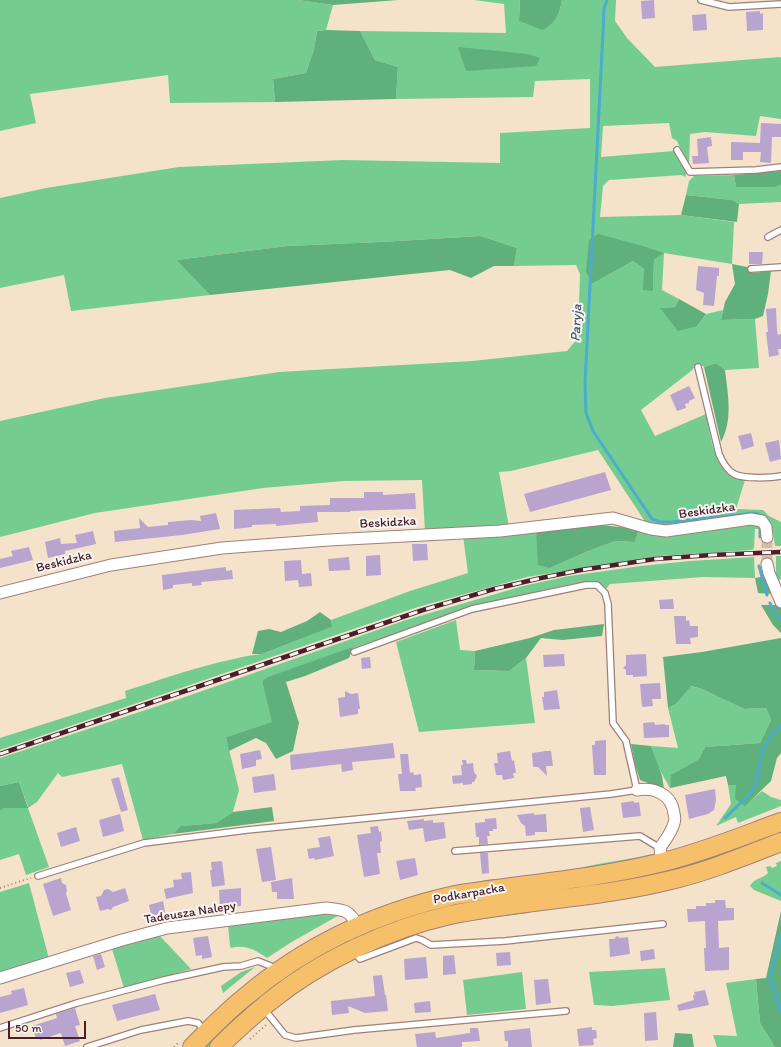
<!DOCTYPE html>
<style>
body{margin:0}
#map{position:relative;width:781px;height:1047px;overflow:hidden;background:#f4e2ca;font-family:Itim,sans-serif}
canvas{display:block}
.scale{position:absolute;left:8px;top:1021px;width:78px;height:18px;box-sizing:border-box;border:2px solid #4a1f2b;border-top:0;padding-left:5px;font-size:12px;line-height:14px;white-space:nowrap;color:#4a1f2b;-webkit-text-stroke:3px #f6f6f2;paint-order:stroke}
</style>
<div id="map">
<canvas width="781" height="1047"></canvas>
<div class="scale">50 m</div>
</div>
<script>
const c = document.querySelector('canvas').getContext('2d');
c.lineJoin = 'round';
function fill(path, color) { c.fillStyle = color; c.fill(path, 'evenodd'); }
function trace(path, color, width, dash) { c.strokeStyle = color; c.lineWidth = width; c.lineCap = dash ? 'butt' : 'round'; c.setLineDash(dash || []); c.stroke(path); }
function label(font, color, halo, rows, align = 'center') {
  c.font = font + ' Itim,sans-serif'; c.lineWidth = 4; c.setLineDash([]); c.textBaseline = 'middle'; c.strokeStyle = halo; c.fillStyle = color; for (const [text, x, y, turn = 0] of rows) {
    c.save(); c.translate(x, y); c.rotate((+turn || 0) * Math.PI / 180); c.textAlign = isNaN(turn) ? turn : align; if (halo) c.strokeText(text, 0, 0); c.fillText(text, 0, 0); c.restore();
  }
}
const green = new Path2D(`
 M0,0H298L333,5L326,30L317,31L314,49L306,73L273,79L275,102L170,103L168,75L30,94L36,123L0,131Z
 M474,0H520L519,21L560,9L562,0H616L615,21L627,38L655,67L780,57L781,58V119L760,116L756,136L705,132L690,134L689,166L677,141L672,138L669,123L603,126L601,157L674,151L687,172L685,177L682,175L609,180L603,186L600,217L681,215L734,222L732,264L664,253L662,290L679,299L675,307L660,308L697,326L706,314L723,310L721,320L755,319L759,368L725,370L716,363L704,367L699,363L691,371L641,410L655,436L706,414C710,432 713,464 730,475C734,478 741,479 745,480L736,509L763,510L769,516L781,522V546H775L773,532L769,529L767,522L666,527L646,523L598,450L511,471L499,472L509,527L425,532L422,480L344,481L263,488L95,513L0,537V421L105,398L279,372L472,361L567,351L578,338L580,274L576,265L514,266L517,248L481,236L380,242L287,246L176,260L210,295L71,311L64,275L0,288V198L46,188L179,167L343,160L500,163V133L590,128V79L535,81L533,97L396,99L398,67L375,60L360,31L506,33L504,4ZM663,253L654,260L653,291L644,269L633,261L592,284L586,271Z
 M734,175L736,187H775L781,185V202L739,204L732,200L686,195L689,181L694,176Z
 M756,523L762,527V529H755L754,548L752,550L660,556L527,577L418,607L0,750V738L126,698L125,691C156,681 188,670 220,662C234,659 248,655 262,654L332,627L331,620L410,591L468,573L463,536L536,529L538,545L550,568L586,552L615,541L635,542L639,529Z
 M776,556H781V579L778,580L776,575Z
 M754,557L755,578L703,577L610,584L606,589L598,582L577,583L471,606L421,625L267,677L262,681L273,722L226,737L239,790L233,812L216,823L182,826L173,834L143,840L122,764L62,777L58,773L37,802L28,808L49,867L26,875L19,854L0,860V811L4,808L28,807L19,782L0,786V758L182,698L406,620L523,586L569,576L641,566L690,561Z
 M456,620L460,650L475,651L474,670L509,671L526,658L535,723L419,732L396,642Z
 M690,686L702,689L744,709L766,708L771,720L760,743L705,747L699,759L672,775L670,788L658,767L651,746L678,748L668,708L676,704Z
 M728,785H736L745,805L762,791L771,797L781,800V806L738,823L736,817L716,826L731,804Z
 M652,854L650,857L565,872C593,863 623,861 652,854Z
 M781,861V901L754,890L750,886C754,878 762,879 768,873L766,867L770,866L772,868L777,866L776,863Z
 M492,879H504L396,905L392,903L444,888Z
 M29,883L48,955V960L0,975V892Z
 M531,911L529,913C496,917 462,921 429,930C411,934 395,945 376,945L448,922Z
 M324,912L341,914L290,943L267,958C256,950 245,944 231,948L230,946L228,925Z
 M160,936L191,969L124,988L112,949Z
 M255,967L223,993L221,986L241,972Z
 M665,968L670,1000L612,1006L594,1005L589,972Z
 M522,972L526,1009L467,1015L463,980Z
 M292,973L293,977L227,1030L210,1047H200L249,1001Z
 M756,979L760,1023L775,1047H717L713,1035L737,1036L726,983Z`);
const forest = new Path2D(`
 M298,0H398L333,5Z
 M520,0H562C559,15 556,22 543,30L519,21Z
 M326,30L360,31L375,60L398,67L396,99L275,102L273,79L306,73L314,49L317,31Z
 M458,47L528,54L540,58L536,66L466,71Z
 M781,171V185L775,187H736L734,175Z
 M686,195L732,200L739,204L737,222L681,215Z
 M598,234L643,246L664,253L654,260L653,291L643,290L644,269L633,261L592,284L586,272L589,240Z
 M481,236L517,248L514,266H494L471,278L450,270L210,295L176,260L287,246L380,242Z
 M732,264L747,267L752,273L771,271L768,294L763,316L755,319L721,320L725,302L735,284Z
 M679,299L706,314L697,326L678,331L660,308L675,307Z
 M716,363L725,370C728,395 733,420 721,442L704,367Z
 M591,524L639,529L635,542L615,541L586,552L550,568L538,565L536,529Z
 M766,576L773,594L758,593L755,578Z
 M761,605H777L781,607V633L773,625Z
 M320,612L331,620L332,627L262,654H252L258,631L269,629L281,632L307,621Z
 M604,624L602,636L562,640L541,638L526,658L509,671L474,670L475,651L530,638L554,630Z
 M781,638V753L777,758L771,781L745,806L735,799L736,785H728L726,776L670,788L671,775L699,759L705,747L760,743L771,720L766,708L744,709L702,689L691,686L676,704L668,708L663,657L702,652Z
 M353,647L349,658L305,676L286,682L299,723L293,751L276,759L266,743L256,738L229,751L226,737L272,722L262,681L267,677Z
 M631,744L651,746L662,776L664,789L640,780L635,764Z
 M19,782L28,808H4L0,811V786Z
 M272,807L274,821L173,834L181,826L216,823L233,812Z
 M781,911V1047H775L760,1023L756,979L766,978Z
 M675,1033L692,1034L694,1047H673Z`);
const stream = new Path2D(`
 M607,0L604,9L603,32L585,383L586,413L593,431L652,519L660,522H672L754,513L760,515
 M760,537V529
 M759,566L767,595
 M770,603L774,613L781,620
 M725,818L750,794L756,783L762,750L774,731L781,726
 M762,883L781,895
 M781,935L770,978L781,1012`);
const building = new Path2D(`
 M654,0L655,18L642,19L641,1Z
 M760,11V14L763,13V30L747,31L746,12Z
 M706,14L707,30L693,31L692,15Z
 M761,123L781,124V137H772L771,163L760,162L761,152H743V160H731V142L760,143Z
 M711,137L712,146L707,147L709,163L693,164L692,156H698L697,139Z
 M749,252H763L762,264H749Z
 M698,266L719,268V276H717L714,306L703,305L704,293L696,290Z
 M776,308L777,330L778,335L781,334V349H778L779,355L769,357L766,332H768L766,309Z
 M689,386L695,398L689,401V403L685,404L686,408L677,411L670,395Z
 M751,433L754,446L742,450L738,436Z
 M779,440L781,459L770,462L765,443Z
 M605,472L611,490L530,512L524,494Z
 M364,492H383V495L415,493L416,509L350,511V512H317L318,522L276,526V524L252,525V527L234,529V510L280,508L281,512L300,511V506L330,505V498H364Z
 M216,513L220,529L182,535L115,542L114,531L140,528L139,518L148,527L168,525V522L192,520L201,521L200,516Z
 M93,531L96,544L65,551V554L48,558L45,542L60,538L61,544L77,543L75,535Z
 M412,544H427L428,560L413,561Z
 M29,547L33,560L0,568V559L13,556L11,551Z
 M380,555L381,575L366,576V556Z
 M349,557L350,570L329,571L328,559Z
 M301,560L302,574L311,573L312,586L299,587L298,580L285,581L284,561Z
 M226,567V571L232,570L233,579L201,582L202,585L192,586V583L173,585V588L163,590L162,575Z
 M673,599L674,609H660L659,600Z
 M674,616H686V621L689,620L690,626H698V637L690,638L691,644H676Z
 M564,654L565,666L544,667L543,655Z
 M646,654L647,676L633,677V675H626V670L623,668L626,665V655Z
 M370,657L371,668L362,669L361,658Z
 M660,683L661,699H652L653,706L642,707L640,684Z
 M557,690L560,709L544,710L542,697H544V692Z
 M345,691L351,694L358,693L360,709H358V714L340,717L338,698L345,697Z
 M654,722L655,725L665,724V725H669V737L644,738L643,723Z
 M606,740V775H594L592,745H595V741Z
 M393,743L395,758L352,762L353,770L342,772L341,764L291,770L290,755Z
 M260,750L262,759L256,760V766L242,769L240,754Z
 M510,751L512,761L514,760L516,773H513L514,778L503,780L502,775H496L494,763H498L497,753Z
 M546,751H551L553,766H546L547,776L538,767H533L532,753Z
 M400,754H408L410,773L413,772L414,775L421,774L422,787L415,788L416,791H400L398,774H402Z
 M462,760H466L467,764L473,763L474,772L477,776L474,782H472V784L463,785V783L453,784L452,776L462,775L461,765H463Z
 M274,774L276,790L254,793L252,777Z
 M119,777L128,810L121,812L111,779Z
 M715,789L716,800L714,810L708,814L689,819L685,795Z
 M633,801L635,803L639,802L641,816L623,818L621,803Z
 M590,807L594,830L583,832L580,808Z
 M534,813V815L546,814L547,832H535V835L526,836L525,826L521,823L517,815Z
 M120,814L124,831L103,837L99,820Z
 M496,818L497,829H493V831H489L490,836H487L488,844L479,845V837H476L475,823L485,822V819Z
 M424,819V821L433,820V823L444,822L446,838L425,842L423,828L409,830L407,821Z
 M378,826L379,832L381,831L382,841L380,842L381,853H377L380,874L364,877L357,835L371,833L370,827Z
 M76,827L80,841L61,847L57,833Z
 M330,836L334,856L315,860L314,858L309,859L307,849L320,847L318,838Z
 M271,847L276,880L262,882L256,849Z
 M480,853H488L489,873L482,874Z
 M415,858L418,875L400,880L396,861Z
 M222,861L225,885L212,887L210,870H212L211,862Z
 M191,872L193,893L166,899L164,889L174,887L173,880L182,879L181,873Z
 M61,878L62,883L66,885L67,891L66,893L71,910L53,916L43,884Z
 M292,878L294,899H277V892H272L271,882Z
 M125,888L129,901L113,907L111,910L108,909L100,911L96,897L101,896L104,890L108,889L113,892Z
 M241,888V906L220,908L219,890Z
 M715,900H725L726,908H734V920L718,921L719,948L729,947V970L705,971L704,948H706L705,921L688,922L687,909H696V906H706V903H715Z
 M163,901L166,917L152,920L149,905Z
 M208,936L212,957L202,959V955L196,956L193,938Z
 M617,936L620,938L628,937L630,954L610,957L609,939H614Z
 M654,949L655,959L641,961L640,951Z
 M510,952L511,965L497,966L496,953Z
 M101,954L105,967L97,970L93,956Z
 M454,955L456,974L443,975V956Z
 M426,957L428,978L405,980L404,959Z
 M80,970L84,983L70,987L66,973Z
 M382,975L385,995H386L388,1011L365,1013L348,1006L349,1013L332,1015L331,1001L375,996L373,976Z
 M548,979L551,1003L536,1005L534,980Z
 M24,988L28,1005L0,1013V997L12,994L11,991Z
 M705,990L709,1005L679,1011L677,1005L694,1000L693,995H695L694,992Z
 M155,994L160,1010L117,1021L112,1005Z
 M430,1001L431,1012L415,1013L414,1003Z
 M75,1008L80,1025L75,1026L80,1041L65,1046L61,1033L40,1040L39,1037L36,1038L32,1026L57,1018L56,1014Z
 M656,1012L658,1040L645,1041L644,1013Z
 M592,1027V1030H596L597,1038L593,1039L594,1045L579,1046L577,1029Z
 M470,1028H478L480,1041L462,1042V1047H417L415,1034L435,1032L436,1038L470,1033Z
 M530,1028L532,1047H508V1041H505L504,1031Z`);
const minorTunnel = new Path2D(`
 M767,537V564`);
const path = new Path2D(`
 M0,888L31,878
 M250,1039L266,1025
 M174,1047L179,1042`);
const service = new Path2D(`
 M701,0L729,7L781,4
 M677,150L690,172L756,170L781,167
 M768,237L781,230
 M751,269L781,267
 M698,367L719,454C722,461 727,470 734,474C743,479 770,478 781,476
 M455,851L640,836L660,848
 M38,876L144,843L247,830L611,794L637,790L626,741L613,723L608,604L605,593L597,585H586L472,609L354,652
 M354,951L360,959L416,938L422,940L431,945L505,941L663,924
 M264,1009L285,1035L296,1038L354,1030L566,1011
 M0,1028L77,1003L164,980L223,967L241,966L258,961L278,969
 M87,1047L141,1030L188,1021L198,1023L205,1031`);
const minor = new Path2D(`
 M767,564L769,573L781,602
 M0,593L111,565L222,548L329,540L500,531L613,518L651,529L666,531L751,519L762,521L766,527L767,537
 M637,790C654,787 672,794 674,814C675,817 675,820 674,823C672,832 665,840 660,848L662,863
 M0,978L122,940L167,928L326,908C345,910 348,909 358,926`);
const trunk = new Path2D(`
 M192,1047C209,1030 226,1012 245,997C305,946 378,912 455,895C524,884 595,879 663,862C704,852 742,836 781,822
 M219,1047C235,1031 252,1016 269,1002C319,961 388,929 450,915C523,900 599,898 671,880C709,871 745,856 781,842`);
const rail = new Path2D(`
 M0,754L423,610L494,589L541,578L581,570L655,559L711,555L781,552`);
const streetNames = [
 ["Beskidzka",707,511,-8],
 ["Beskidzka",388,523,-3],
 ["Beskidzka",64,562,-14],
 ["Podkarpacka",469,894,-10],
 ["Tadeusza Nalepy",190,913,-9]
];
const waterNames = [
 ["Paryja",577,323,-87]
];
fill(green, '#75cc91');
fill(forest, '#60b07b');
trace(stream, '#4caccb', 3);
fill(building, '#b9a4cf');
trace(minorTunnel, '#d2bbaa', 11, [11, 5.5]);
trace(service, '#9f807a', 8);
trace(minor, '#9f807a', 13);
trace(trunk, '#9f807a', 20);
trace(path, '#9f807a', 2, [1, 3]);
trace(service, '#fff', 5.5);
trace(minor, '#fff', 11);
trace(trunk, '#f6c06b', 18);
trace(rail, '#4a1f2b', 4.5);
trace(rail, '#f6f6f2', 3, [9]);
label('13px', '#4a1f2b', '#f6f6f2', streetNames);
label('italic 14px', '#4b576b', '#f6f6f2', waterNames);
</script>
